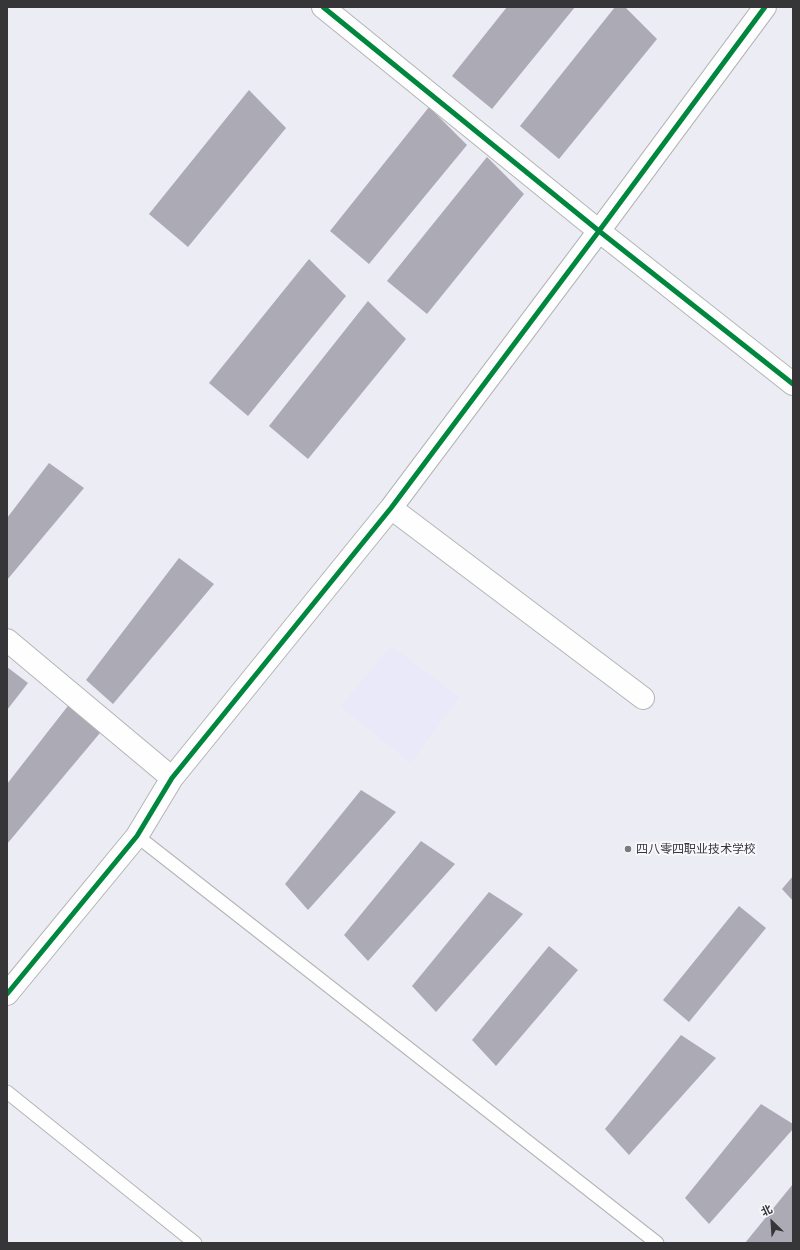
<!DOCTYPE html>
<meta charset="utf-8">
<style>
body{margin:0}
#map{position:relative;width:800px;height:1250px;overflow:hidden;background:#f8f8fb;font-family:Figtree,"Noto Sans SC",sans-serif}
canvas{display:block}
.frame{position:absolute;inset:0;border:8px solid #363638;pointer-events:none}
.north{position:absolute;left:752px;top:1202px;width:40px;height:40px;-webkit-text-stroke:3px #f7f7fc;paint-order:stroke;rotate:335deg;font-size:11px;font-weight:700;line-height:16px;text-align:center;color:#363638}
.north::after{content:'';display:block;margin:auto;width:14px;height:18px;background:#363638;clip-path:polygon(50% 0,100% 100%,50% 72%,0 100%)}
</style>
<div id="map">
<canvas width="800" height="1250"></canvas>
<div class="frame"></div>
<div class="north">北</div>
</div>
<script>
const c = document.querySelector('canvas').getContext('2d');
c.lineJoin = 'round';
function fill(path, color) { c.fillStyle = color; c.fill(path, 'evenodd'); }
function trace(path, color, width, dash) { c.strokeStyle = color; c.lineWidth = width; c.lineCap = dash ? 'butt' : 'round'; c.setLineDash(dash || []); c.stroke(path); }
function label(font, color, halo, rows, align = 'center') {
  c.font = font + ' Figtree,"Noto Sans SC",sans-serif'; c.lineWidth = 4; c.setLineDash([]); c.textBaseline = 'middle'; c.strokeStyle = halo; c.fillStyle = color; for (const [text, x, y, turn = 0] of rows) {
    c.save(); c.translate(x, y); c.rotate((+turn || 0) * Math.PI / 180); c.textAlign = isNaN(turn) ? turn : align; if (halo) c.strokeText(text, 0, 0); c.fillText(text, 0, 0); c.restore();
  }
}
const built = new Path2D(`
 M7,7H793V1243H7Z`);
const green = new Path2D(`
 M391,646L459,697L411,763L340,707Z`);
const building = new Path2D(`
 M507,7H575L492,109L452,76Z
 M615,7H625L657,39L559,159L520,126Z
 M249,90L286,128L188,247L149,214Z
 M429,107L467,145L369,264L330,231Z
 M487,157L524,194L427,314L387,281Z
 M309,259L346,296L248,416L209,383Z
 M368,301L406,339L308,459L269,426Z
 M49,463L84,488L7,580V518Z
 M179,558L214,584L113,704L86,680Z
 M7,667L28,683L7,710Z
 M71,702L105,727L7,844V784Z
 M361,790L396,812L308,910L285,884Z
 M421,841L455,864L368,961L344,935Z
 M793,876V901L782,889Z
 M489,892L523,914L436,1012L412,986Z
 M739,906L766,928L689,1022L663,1000Z
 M549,946L578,970L496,1066L472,1040Z
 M681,1035L716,1058L629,1155L605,1129Z
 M761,1104L793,1124V1129L709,1224L685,1198Z
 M793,1184V1242L745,1243Z`);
const service = new Path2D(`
 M137,836L657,1243
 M7,1092L195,1243`);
const minor = new Path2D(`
 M323,7L599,231L793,384
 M391,508L643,698
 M7,640L172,778
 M7,994L137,836L172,778L391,508L599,231L765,7`);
const cycleway = new Path2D(`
 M323,7L599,231L793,384
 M7,994L137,836L172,778L391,508L599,231L765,7`);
const markers = [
 [628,849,4,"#7a7a7c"]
];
const poiNames = [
 ["四八零四职业技术学校",636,849]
];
fill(built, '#ececf5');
fill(green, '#eae9fa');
fill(building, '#acaab5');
trace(service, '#b4b4b6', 15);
trace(minor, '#b4b4b6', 24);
trace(service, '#fefefe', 13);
trace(minor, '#fefefe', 22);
trace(cycleway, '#00873e', 5);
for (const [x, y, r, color] of markers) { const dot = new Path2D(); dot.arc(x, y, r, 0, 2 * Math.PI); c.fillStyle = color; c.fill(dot); trace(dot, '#f7f7fc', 1.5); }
label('12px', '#363638', '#f7f7fc', poiNames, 'left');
</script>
